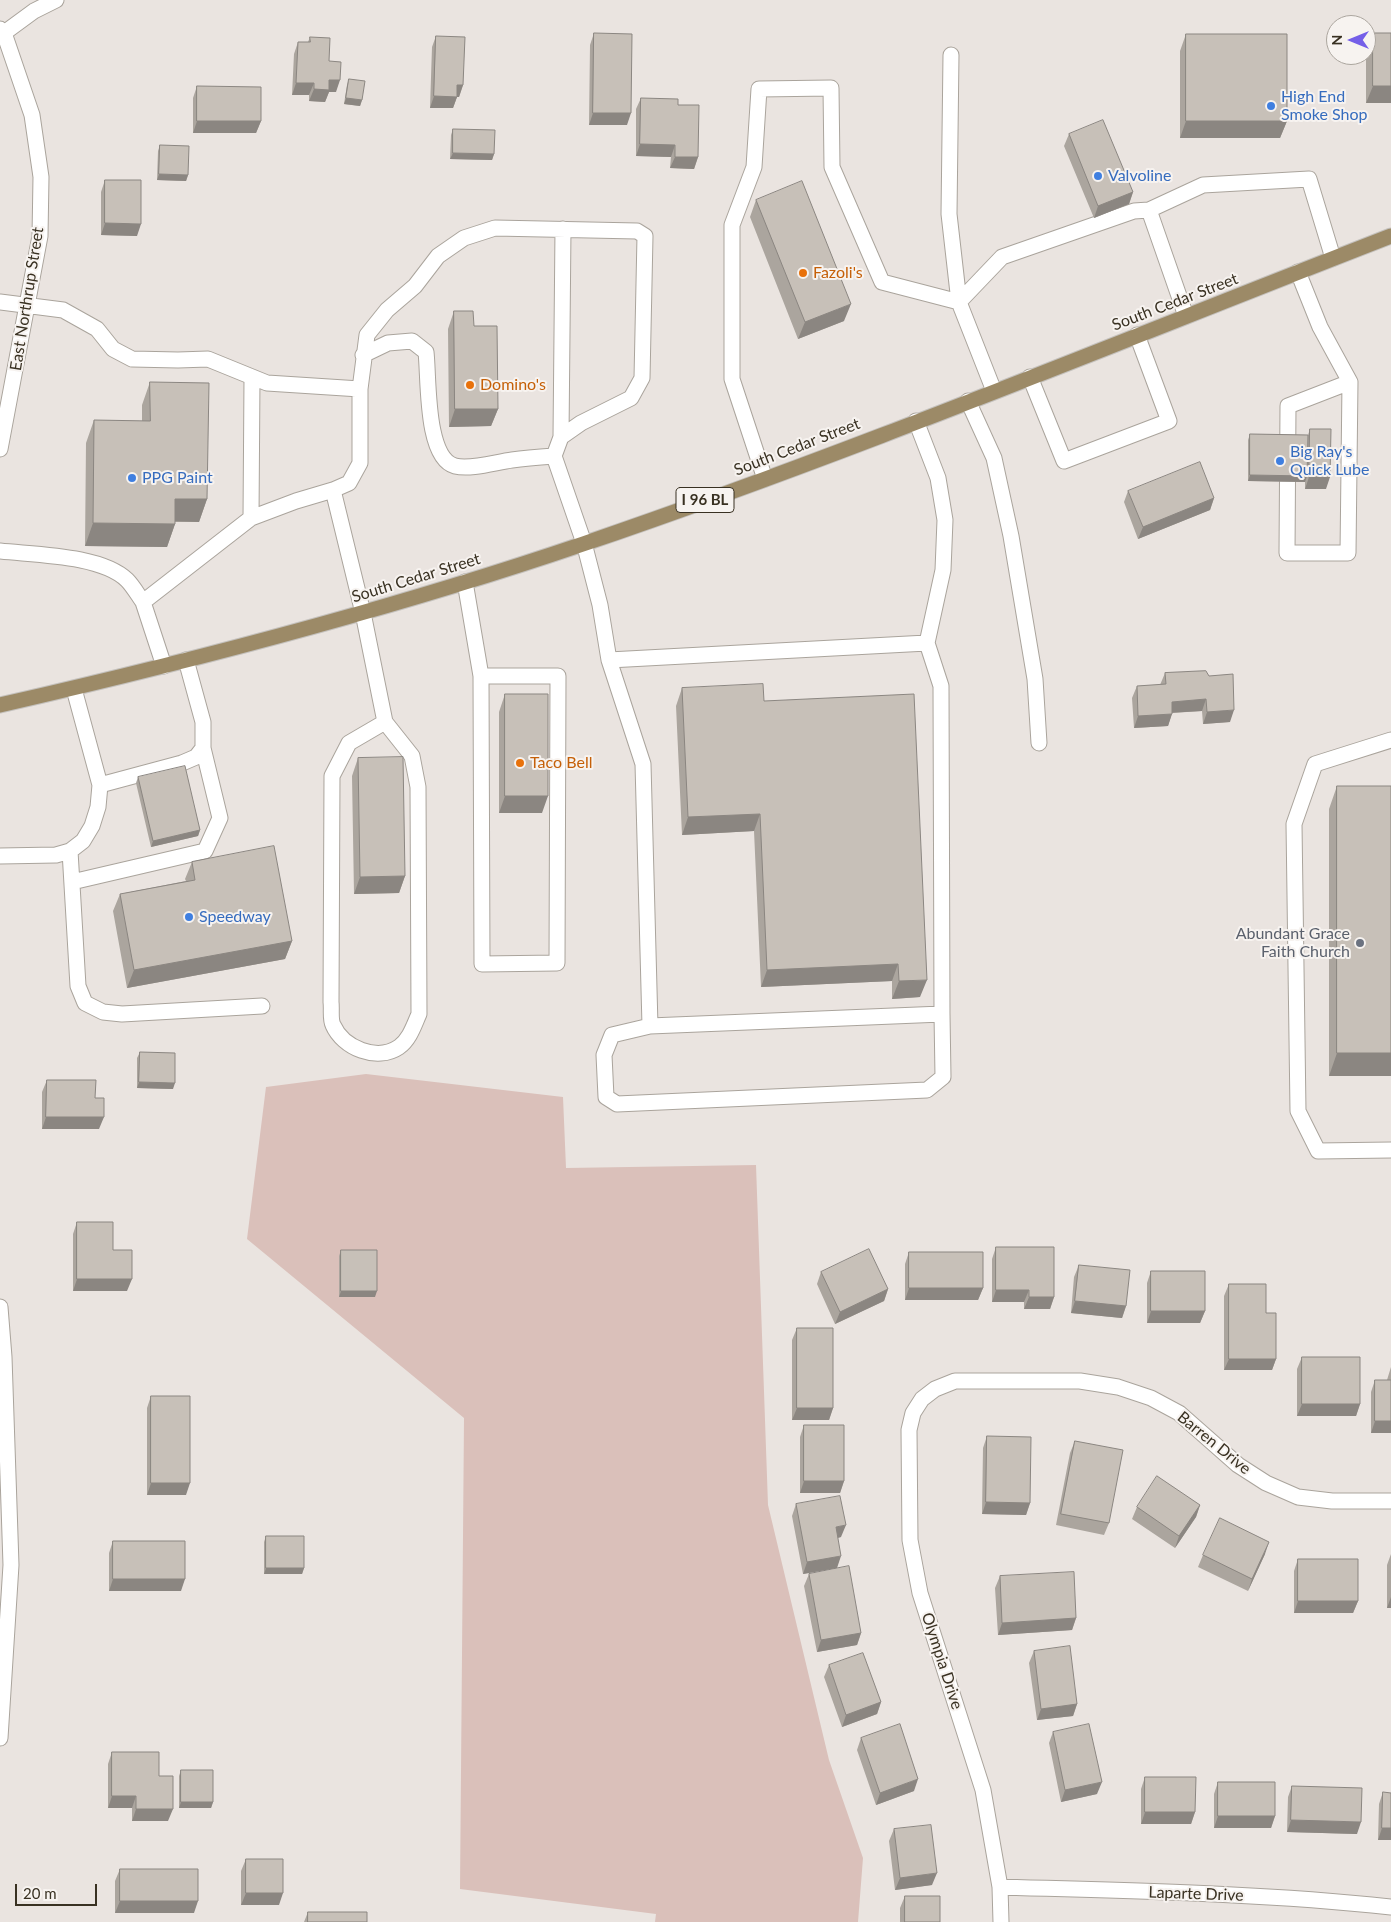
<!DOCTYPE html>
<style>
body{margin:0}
#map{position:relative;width:1391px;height:1922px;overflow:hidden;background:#eae4e0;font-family:Lato,sans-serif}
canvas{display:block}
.north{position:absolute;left:1326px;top:15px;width:50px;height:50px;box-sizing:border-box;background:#f7f3f0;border:1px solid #aba59e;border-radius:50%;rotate:270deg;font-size:14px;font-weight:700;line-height:20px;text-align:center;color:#393122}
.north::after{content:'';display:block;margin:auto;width:18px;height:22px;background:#755fe8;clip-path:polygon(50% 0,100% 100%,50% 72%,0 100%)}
.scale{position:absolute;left:15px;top:1884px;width:82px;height:22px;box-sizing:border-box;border:2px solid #393122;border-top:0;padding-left:6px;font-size:15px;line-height:18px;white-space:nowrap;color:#393122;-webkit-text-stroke:4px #f7f3f0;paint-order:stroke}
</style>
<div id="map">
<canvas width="1391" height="1922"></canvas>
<div class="north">N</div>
<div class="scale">20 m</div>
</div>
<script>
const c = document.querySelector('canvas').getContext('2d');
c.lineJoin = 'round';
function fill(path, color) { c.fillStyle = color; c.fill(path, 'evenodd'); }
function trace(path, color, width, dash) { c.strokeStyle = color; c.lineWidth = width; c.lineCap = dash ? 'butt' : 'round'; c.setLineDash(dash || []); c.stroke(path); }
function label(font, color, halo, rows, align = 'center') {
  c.font = font + ' Lato,sans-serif'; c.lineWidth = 4; c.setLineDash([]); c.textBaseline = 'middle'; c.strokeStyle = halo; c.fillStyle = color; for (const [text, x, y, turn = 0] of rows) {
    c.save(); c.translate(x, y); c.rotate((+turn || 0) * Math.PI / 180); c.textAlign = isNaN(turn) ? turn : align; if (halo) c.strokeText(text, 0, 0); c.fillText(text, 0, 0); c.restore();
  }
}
const green = new Path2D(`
 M366,1074L563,1097L566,1168L756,1165L768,1505L829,1760L863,1858L858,1922H655L656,1914L460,1889L464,1418L247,1239L266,1087Z`);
const minor = new Path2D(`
 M0,29L4,33L32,115L41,177L40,236L0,449
 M4,33L34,11L56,0
 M951,55L949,214L959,302
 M1149,210L1203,185L1309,179L1333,258
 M1298,272L1320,327L1350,382L1348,553H1287L1288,406L1350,382
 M0,302L63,310L97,329L113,349L132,359L178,360L208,359L267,383L360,389V463L349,483L333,490
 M959,302L1002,257L1134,211L1149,210L1186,316
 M363,355L388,343L412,341L426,352C429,377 425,458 455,466C471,470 496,462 512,460C526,458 540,457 554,456
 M1030,377L1064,461L1169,421L1137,335
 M360,389L367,335L387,310L415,286L438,256L464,238L495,228L637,231L645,236L642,378L631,398L581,423L561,437L554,456L584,543L600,605L609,660L643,764L650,1026L942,1014L941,686L927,643L943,570L945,520L938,478L916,421
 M968,401L994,458L1011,536L1035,679L1039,743
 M561,437L563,229
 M765,479L732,379V225L754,167L759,89L831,88L832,167L882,282L959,302L994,391
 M251,518L252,378
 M0,551C36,555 101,555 127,580C133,586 138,595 143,602
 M465,582L481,676L482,964L557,963L558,676H481
 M609,660L927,643
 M164,666L143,602L251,518L296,501L333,490L363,613L385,722L412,756L418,787L419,1014C414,1025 410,1039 399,1047C377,1062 343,1048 333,1025C330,1019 332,1009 331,1002L332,776L349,743L385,722
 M1391,740L1315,764L1294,824L1298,1111L1318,1151L1391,1150
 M100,785L182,763L196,757L203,748V722L186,660
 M70,851L78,986L85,1003L103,1012L122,1014L262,1006
 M0,856L56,855L70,851L83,841L92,826L98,807L100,785L74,689
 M72,882L205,851L220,818L203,748
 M650,1026L612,1035L604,1055L606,1097L617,1104L927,1090L943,1077L942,1014
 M0,1307L4,1357L11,1565L0,1738
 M1000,1887C1131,1891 1261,1893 1391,1907
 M1001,1922L1000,1887L983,1790L920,1593L910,1540L909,1430L913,1413L922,1399L935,1389L955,1381H1080L1118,1387L1151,1398L1179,1413L1238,1465L1266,1483L1298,1497L1332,1501H1391`);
const major = new Path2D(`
 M0,705C197,660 392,609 583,544C856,451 1123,340 1391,236`);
const wall = new Path2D(`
 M594,33L627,125H589L590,45Z
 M1373,33L1391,103H1366V50Z
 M1186,34L1287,121L1280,138H1180V51Z
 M436,36L463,85L459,97H457L453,108H430L432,47Z
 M310,37L329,61L336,92H329L325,102L309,101V95H292L294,54L298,42H308Z
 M349,79L362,100L360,106L344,104L347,85Z
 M197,86L261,121L256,133H193V98Z
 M641,98L678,105L698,157L694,169L670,168L671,157L636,156V109Z
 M453,129L494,154L492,160L450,159L451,135Z
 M1069,134L1133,192L1129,204L1094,218L1064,146Z
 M160,145L188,175L186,181L157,180L158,151Z
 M105,180L137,236L101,235V192Z
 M756,200L844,321L798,339L750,217Z
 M454,311L474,326L498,409L491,426L449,427L448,329Z
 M150,382L207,499L199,522H175V524L167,547L85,546L86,443L94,420L142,421V405Z
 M1310,429L1326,489H1305V482L1248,481V440L1250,434L1308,435Z
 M1128,491L1214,498L1210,510L1138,539L1124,502Z
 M1206,671L1230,722L1203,724L1202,711L1172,713L1168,726L1134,728L1132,698L1137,686L1160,685L1165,673Z
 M682,688L764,701L920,997L892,999V981L761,987L754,831L682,835L676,706Z
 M505,694L542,813H499V712Z
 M358,758L405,876L399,893L354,894L352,776Z
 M138,777L200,830L198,836L151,847L136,783Z
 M1337,786H1391V1076H1329V809Z
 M192,862L292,941L285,959L127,988L113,911L120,894L186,881L185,879Z
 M140,1052L173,1089L137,1088V1058Z
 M47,1080L95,1098L99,1129H42V1092Z
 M77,1222L127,1291H73V1234Z
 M996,1247L1054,1297L1050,1309H1024V1302H992V1259Z
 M341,1250L375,1297H339V1256Z
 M909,1252L983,1288L978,1300H905V1264Z
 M1079,1265L1126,1306L1122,1318L1071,1313L1074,1277Z
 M1151,1271L1205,1311L1200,1323H1147V1283Z
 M821,1272L888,1289L884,1301L835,1324L817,1284Z
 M1229,1284L1266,1313L1276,1359L1272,1370H1224V1296Z
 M797,1328L833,1408L829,1420H792V1340Z
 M1302,1357L1360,1404L1356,1416H1297V1369Z
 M1391,1367V1433H1371V1392L1375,1380H1387Z
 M151,1396L186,1495H147V1408Z
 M804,1425L844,1481L840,1493H800V1437Z
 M987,1436L1030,1503L1026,1515L982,1514L983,1448Z
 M1075,1441L1109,1523L1104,1535L1056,1525L1070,1453Z
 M796,1504L841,1537L838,1538L837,1568L803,1574L792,1516Z
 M1200,1505L1196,1517L1175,1548L1132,1519L1137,1507Z
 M266,1536L304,1568L302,1574H264V1542Z
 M113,1541L181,1591H109V1553Z
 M1265,1554L1248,1591L1198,1567L1203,1555Z
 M1391,1554V1608H1387V1565Z
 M1298,1559L1358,1601L1353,1613H1294V1571Z
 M809,1574L861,1633L857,1645L817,1652L804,1586Z
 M1000,1576L1076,1618L1072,1630L998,1635L995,1588Z
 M1034,1651L1077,1704L1073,1716L1037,1720L1029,1663Z
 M829,1665L881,1702L877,1714L842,1727L824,1677Z
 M1053,1732L1097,1794L1061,1802L1049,1743Z
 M861,1738L914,1791L876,1805L857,1750Z
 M112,1752L168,1821H132V1808H108V1764Z
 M181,1770L213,1802L211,1808H179V1776Z
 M1145,1777L1195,1812L1191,1824H1141V1789Z
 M1218,1782L1275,1816L1271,1828H1214V1794Z
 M1292,1786L1357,1834L1287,1832L1288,1797Z
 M1383,1792L1391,1840H1378L1379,1804Z
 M894,1829L932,1885L895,1890L889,1841Z
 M246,1859L279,1905H241V1871Z
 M120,1869L194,1913H115V1881Z
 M905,1896L940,1922H900V1908Z
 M308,1912L367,1922H304Z`);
const shadedWall = new Path2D(`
 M329,80H340L336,92H329L325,102L309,101L314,89Z
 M296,83H314L309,95H292Z
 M457,85H463L459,97H457L453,108H430L434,96Z
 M1373,86H1391V103H1366Z
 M346,98L362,100L360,106L344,104Z
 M593,113H631L627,125H589Z
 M197,121H261L256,133H193Z
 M1186,121H1287L1280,138H1180Z
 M640,144L675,145L671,157L636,156Z
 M453,153L494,154L492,160L450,159Z
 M675,157H698L694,169L670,168Z
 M159,174L188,175L186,181L157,180Z
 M1133,192L1129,204L1094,218L1098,206Z
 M105,223L141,224L137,236L101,235Z
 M851,304L844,321L798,339L805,322Z
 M455,409H498L491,426L449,427Z
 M1250,475L1307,476L1305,482L1248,481Z
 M1309,477H1330L1326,489H1305Z
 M1214,498L1210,510L1138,539L1143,527Z
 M175,499H207L199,522L167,521Z
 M93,523L175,524L167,547L85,546Z
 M1206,699L1202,711L1167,713L1172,702Z
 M1234,710L1230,722L1203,724L1207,712Z
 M1172,714L1168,726L1134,728L1138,716Z
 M505,796H548L542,813H499Z
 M760,814L754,831L682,835L688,817Z
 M200,830L198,836L151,847L153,841Z
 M405,876L399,893L354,894L360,877Z
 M292,941L285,959L127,988L134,970Z
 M898,964L892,981L761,987L767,970Z
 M927,980L920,997L892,999L899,981Z
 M1337,1053H1391V1076H1329Z
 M139,1082L175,1083L173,1089L137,1088Z
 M46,1117H104L99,1129H42Z
 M77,1279H132L127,1291H73Z
 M909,1288H983L978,1300H905Z
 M888,1289L884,1301L835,1324L840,1312Z
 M996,1290H1029L1024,1302H992Z
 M341,1291H377L375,1297H339Z
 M1029,1297H1054L1050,1309H1024Z
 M1075,1301L1126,1306L1122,1318L1071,1313Z
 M1151,1311H1205L1200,1323H1147Z
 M1229,1359H1276L1272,1370H1224Z
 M1302,1404H1360L1356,1416H1297Z
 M797,1408H833L829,1420H792Z
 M1375,1421H1391V1433H1371Z
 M804,1481H844L840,1493H800Z
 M151,1483H190L186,1495H147Z
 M986,1502L1030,1503L1026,1515L982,1514Z
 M1200,1505L1196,1517L1175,1548L1179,1536Z
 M846,1525L841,1537L832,1539L836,1527Z
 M1269,1542L1265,1554L1248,1591L1252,1579Z
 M841,1556L837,1568L803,1574L807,1562Z
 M266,1568H304L302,1574H264Z
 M113,1579H185L181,1591H109Z
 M1391,1597V1608H1387Z
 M1298,1601H1358L1353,1613H1294Z
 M1076,1618L1072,1630L998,1635L1002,1623Z
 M861,1633L857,1645L817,1652L821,1640Z
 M881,1702L877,1714L842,1727L846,1715Z
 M1077,1704L1073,1716L1037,1720L1041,1709Z
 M918,1779L914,1791L876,1805L880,1793Z
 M1102,1782L1097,1794L1061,1802L1065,1790Z
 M112,1796H136L132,1808H108Z
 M181,1802H213L211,1808H179Z
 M136,1809H173L168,1821H132Z
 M1145,1812H1195L1191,1824H1141Z
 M1218,1816H1275L1271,1828H1214Z
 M1291,1820L1361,1822L1357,1834L1287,1832Z
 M1382,1828H1391V1840H1378Z
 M937,1873L932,1885L895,1890L900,1878Z
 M246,1893H283L279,1905H241Z
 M120,1901H198L194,1913H115Z`);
const building = new Path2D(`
 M594,33L632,34L631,113H593Z
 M1373,33H1391V86H1373Z
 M1186,34H1287V121H1186Z
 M436,36L465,37L463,85H457V97L434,96Z
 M310,37L330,38L329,61L341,62L340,80H329V90L314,89V83H296L298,42H310Z
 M349,79L365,81L362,100L346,98Z
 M197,86L261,87V121H197Z
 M641,98L678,99V105H699L698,157H675V145L640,144Z
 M1103,120L1133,192L1098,206L1069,134Z
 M453,129L495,130L494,154L453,153Z
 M160,145L189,146L188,175L159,174Z
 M105,180H141V224L105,223Z
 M802,181L851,304L805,322L756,200Z
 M454,311H473L474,326H497L498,409H455Z
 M150,382L209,383L207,499H175V524L93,523L94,420L150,421Z
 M1310,429H1331L1330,477H1309Z
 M1250,434L1308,435L1307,476L1250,475Z
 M1200,462L1214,498L1143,527L1128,491Z
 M1206,671L1209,676L1233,674L1234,710L1207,712L1206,699L1172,702V714L1138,716L1137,686L1166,684L1165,673Z
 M763,684L764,701L914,694L927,980L899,981L898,964L767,970L760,814L688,817L682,688Z
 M505,694H548V796H505Z
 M403,757L405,876L360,877L358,758Z
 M185,766L200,830L153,841L138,777Z
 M1337,786H1391V1053H1337Z
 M274,846L292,941L134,970L120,894L195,880L192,862Z
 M140,1052L175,1053V1083L139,1082Z
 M47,1080H96L95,1098H104V1117H46Z
 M77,1222H113V1250H132V1279H77Z
 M996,1247H1054V1297H1029V1290H996Z
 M869,1249L888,1289L840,1312L821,1272Z
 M341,1250H377V1291H341Z
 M909,1252H983V1288H909Z
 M1079,1265L1130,1270L1126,1306L1075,1301Z
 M1151,1271H1205V1311H1151Z
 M1229,1284H1266V1313H1276V1359H1229Z
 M797,1328H833V1408H797Z
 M1302,1357H1360V1404H1302Z
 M1375,1380H1391V1421H1375Z
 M151,1396H190V1483H151Z
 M804,1425H844V1481H804Z
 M987,1436L1031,1437L1030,1503L986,1502Z
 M1075,1441L1123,1450L1109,1523L1061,1514Z
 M1157,1476L1200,1505L1179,1536L1137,1507Z
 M840,1496L846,1525L836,1527L841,1556L807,1562L796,1504Z
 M1220,1518L1269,1542L1252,1579L1203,1555Z
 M266,1536H304V1568H266Z
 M113,1541H185V1579H113Z
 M1298,1559H1358V1601H1298Z
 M849,1566L861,1633L821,1640L809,1574Z
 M1074,1572L1076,1618L1002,1623L1000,1576Z
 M1070,1646L1077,1704L1041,1709L1034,1651Z
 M863,1653L881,1702L846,1715L829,1665Z
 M900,1724L918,1779L880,1793L861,1738Z
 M1089,1724L1102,1782L1065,1790L1053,1732Z
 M112,1752H159V1776H173V1809H136V1796H112Z
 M181,1770H213V1802H181Z
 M1145,1777H1196L1195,1812H1145Z
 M1218,1782H1275V1816H1218Z
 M1292,1786L1362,1788L1361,1822L1291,1820Z
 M1383,1792L1391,1793V1828H1382Z
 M931,1825L937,1873L900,1878L894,1829Z
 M246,1859H283V1893H246Z
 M120,1869H198V1901H120Z
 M905,1896H940V1922H905Z
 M308,1912H367V1922H308Z`);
const markers = [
 [1271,106,5,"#3f7fe0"],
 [1098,176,5,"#3f7fe0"],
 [803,273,5,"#e8710a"],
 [470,385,5,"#e8710a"],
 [1280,461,5,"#3f7fe0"],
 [132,478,5,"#3f7fe0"],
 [520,763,5,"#e8710a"],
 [189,917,5,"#3f7fe0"],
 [1360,943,5,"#6b7280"]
];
const shields = [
 [705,500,58]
];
const shieldNames = [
 ["I 96 BL",705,500]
];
const shopNames = [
 ["High End",1281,97],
 ["Smoke Shop",1281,115],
 ["Valvoline",1108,176],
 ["Big Ray's",1290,452],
 ["Quick Lube",1290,470],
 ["PPG Paint",142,478],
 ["Speedway",199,917]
];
const foodNames = [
 ["Fazoli's",813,273],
 ["Domino's",480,385],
 ["Taco Bell",530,763]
];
const streetNames = [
 ["East Northrup Street",27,299,-81],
 ["South Cedar Street",1175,302,-21],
 ["South Cedar Street",797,447,-21],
 ["South Cedar Street",416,578,-17],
 ["Barren Drive",1214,1443,39],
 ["Olympia Drive",942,1661,72],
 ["Laparte Drive",1196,1894,2]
];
const worshipNames = [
 ["Abundant Grace",1350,934],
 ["Faith Church",1350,952]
];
fill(green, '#dac0ba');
trace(minor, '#aaa49c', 17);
trace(major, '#c4c1bd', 17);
trace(minor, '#fff', 15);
trace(major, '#9c8a67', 15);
fill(wall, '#aba59e');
fill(shadedWall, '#8b8681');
fill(building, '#c7c0b8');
trace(building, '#8b8681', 1);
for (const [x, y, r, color] of markers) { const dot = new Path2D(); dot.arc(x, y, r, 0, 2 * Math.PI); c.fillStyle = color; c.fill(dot); trace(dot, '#f7f3f0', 2); }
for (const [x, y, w] of shields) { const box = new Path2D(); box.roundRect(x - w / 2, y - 12.5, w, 25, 4); c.fillStyle = '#f7f3f0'; c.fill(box); trace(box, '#393122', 1); }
label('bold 15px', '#393122', null, shieldNames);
label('16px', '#366cbe', '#f7f3f0', shopNames, 'left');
label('16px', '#c56008', '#f7f3f0', foodNames, 'left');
label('16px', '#393122', '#f7f3f0', streetNames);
label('16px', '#5b616d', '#f7f3f0', worshipNames, 'right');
</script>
